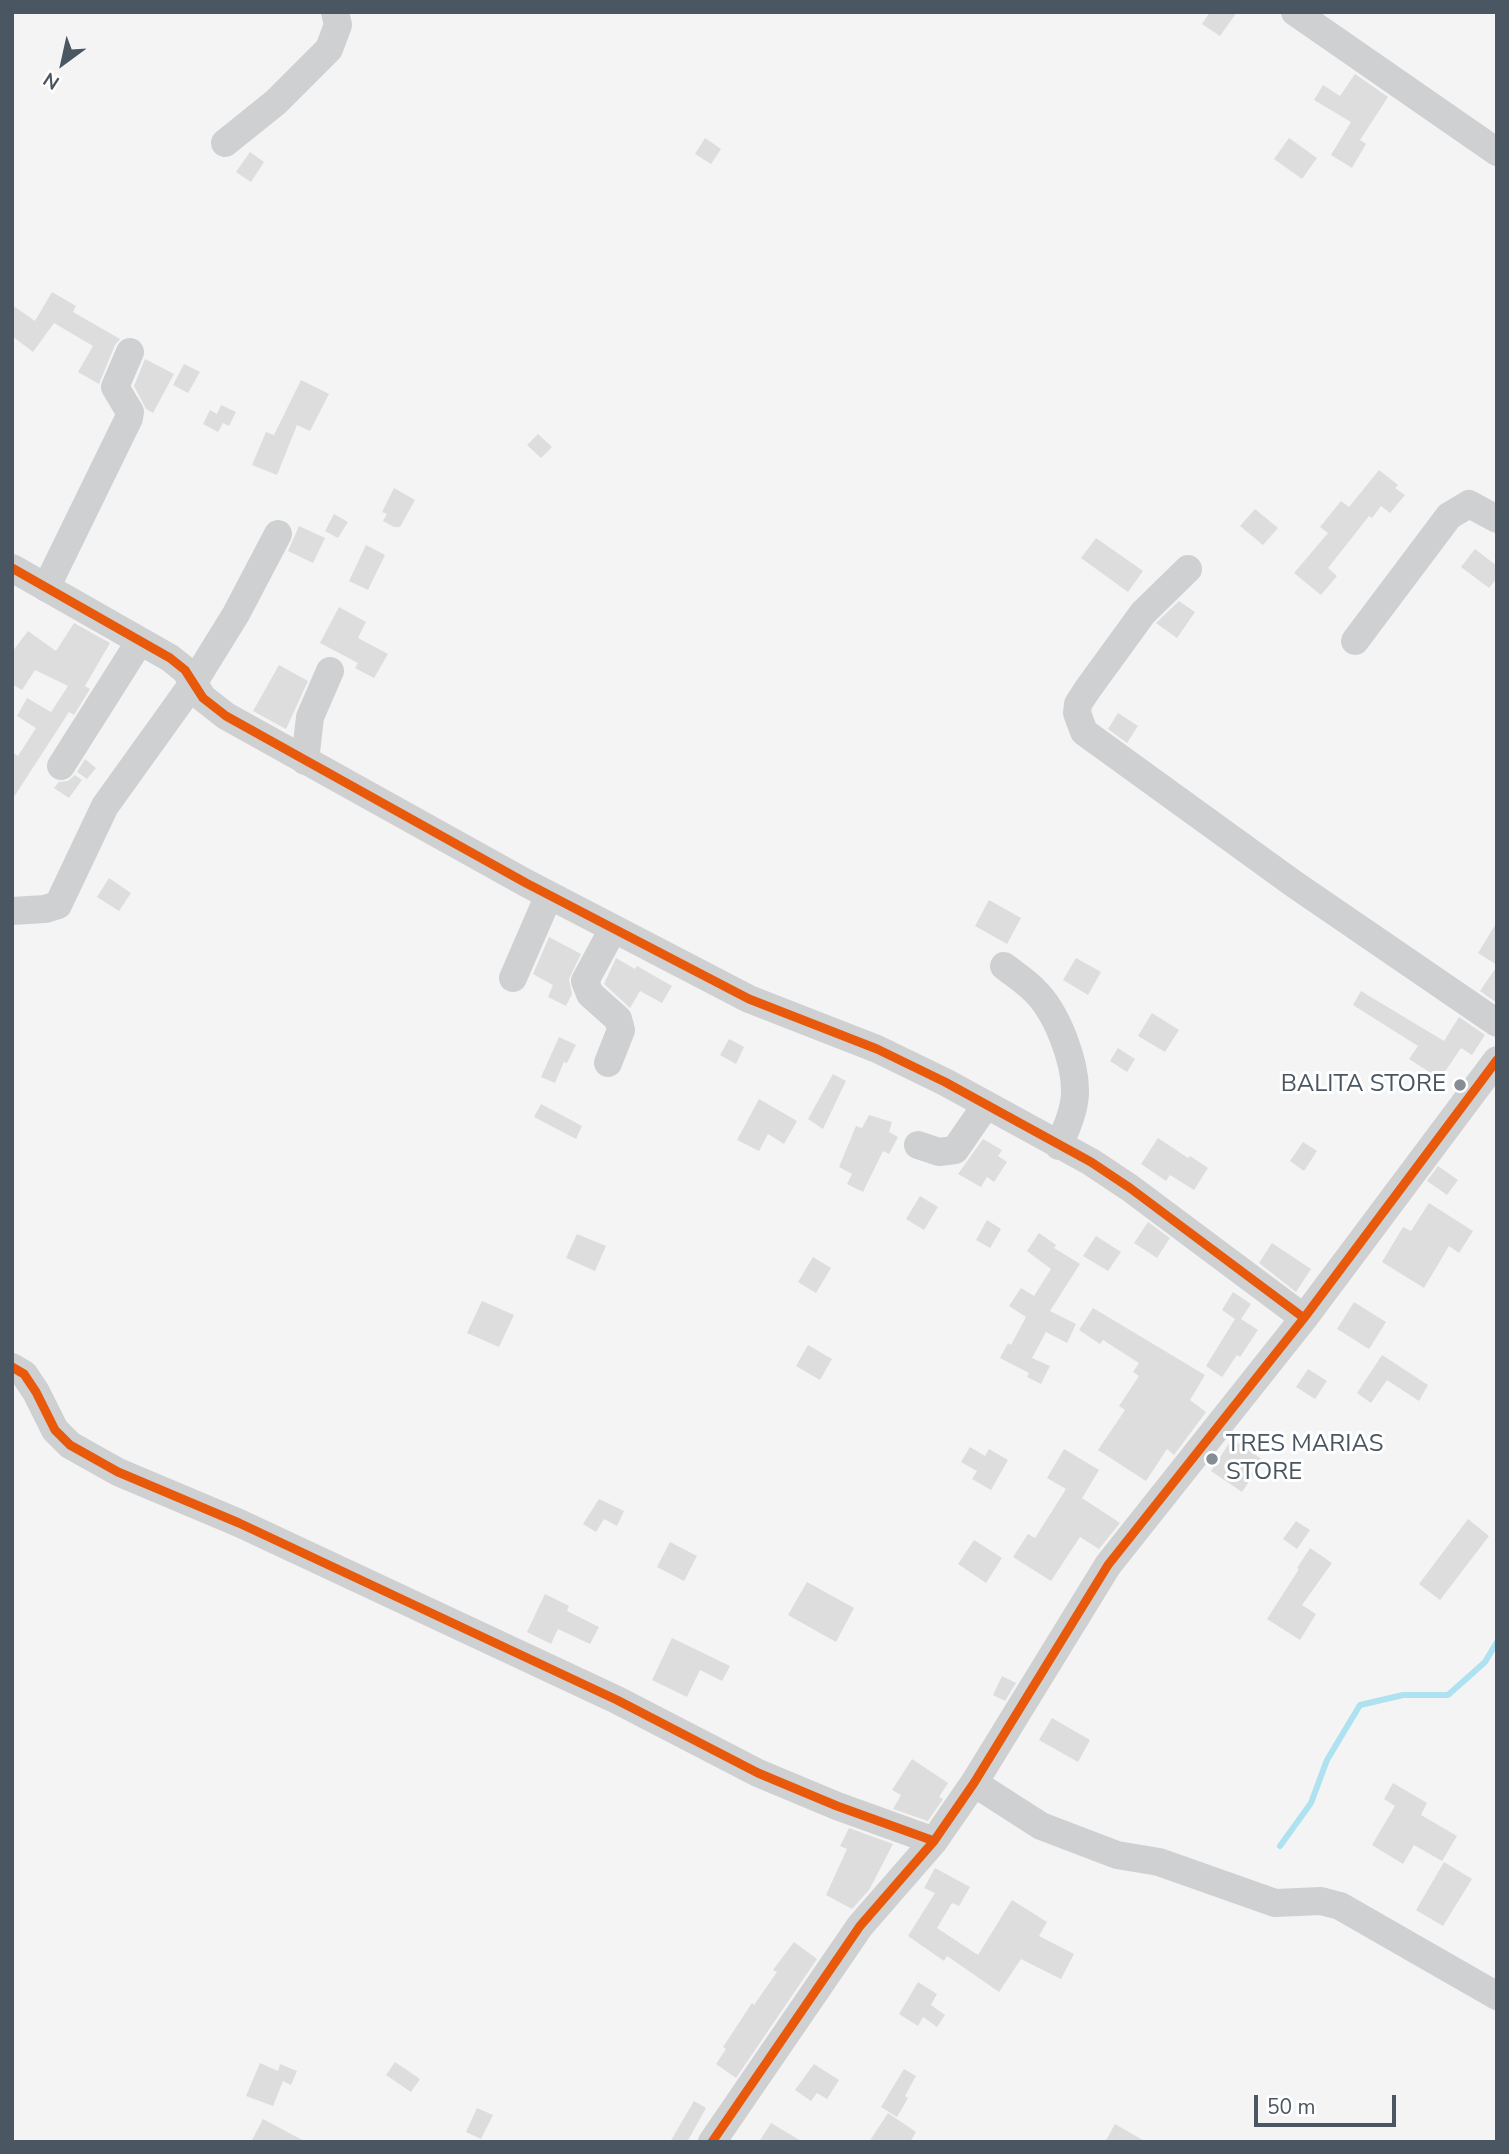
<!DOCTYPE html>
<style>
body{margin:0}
#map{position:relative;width:1509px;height:2154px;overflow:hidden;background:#f4f4f4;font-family:"Nunito Sans",sans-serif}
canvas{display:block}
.frame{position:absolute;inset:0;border:14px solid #4a5661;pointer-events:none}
.north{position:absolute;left:28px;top:28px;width:70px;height:70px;-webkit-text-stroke:5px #fff;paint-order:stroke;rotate:213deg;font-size:19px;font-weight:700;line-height:28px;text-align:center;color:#4a5661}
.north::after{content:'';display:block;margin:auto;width:24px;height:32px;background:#4a5661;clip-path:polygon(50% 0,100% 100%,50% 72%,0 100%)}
.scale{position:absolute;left:1254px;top:2095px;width:142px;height:32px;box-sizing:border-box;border:4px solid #4a5661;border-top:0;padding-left:9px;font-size:21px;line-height:24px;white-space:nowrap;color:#4a5661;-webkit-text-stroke:5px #fff;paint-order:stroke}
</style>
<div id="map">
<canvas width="1509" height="2154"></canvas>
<div class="frame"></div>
<div class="north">N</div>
<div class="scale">50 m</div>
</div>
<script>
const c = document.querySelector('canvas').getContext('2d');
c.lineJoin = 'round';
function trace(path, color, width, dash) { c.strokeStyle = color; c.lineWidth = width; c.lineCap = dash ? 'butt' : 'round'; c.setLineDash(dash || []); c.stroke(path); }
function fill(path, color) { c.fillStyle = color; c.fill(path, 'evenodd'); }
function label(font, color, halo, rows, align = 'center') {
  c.font = font + ' "Nunito Sans",sans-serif'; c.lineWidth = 6; c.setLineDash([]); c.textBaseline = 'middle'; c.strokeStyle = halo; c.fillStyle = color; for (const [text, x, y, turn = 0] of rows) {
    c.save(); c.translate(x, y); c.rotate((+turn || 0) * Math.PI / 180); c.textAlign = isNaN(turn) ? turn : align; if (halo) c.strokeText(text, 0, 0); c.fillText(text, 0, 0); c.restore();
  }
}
const stream = new Path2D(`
 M1280,1846L1311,1803L1327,1760L1360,1705L1403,1695H1448L1485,1662L1497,1642`);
const building = new Path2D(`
 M1210,12H1237L1220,36L1202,24Z
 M1355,74L1388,97L1360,140L1366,144L1352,168L1331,155L1351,122L1314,100L1323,85L1340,96Z
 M705,138L721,149L711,164L695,154Z
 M1289,138L1317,158L1302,179L1274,159Z
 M250,152L264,162L251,182L236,172Z
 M52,292L76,306L73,312L120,339L115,345L99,384L78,372L93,346L54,323L33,352L12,336V305L35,321Z
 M145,359L174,374L153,413L146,409L134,386Z
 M184,364L200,372L188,393L173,385Z
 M301,380L329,394L310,431L297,425L277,475L252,465L266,432L274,435Z
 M221,405L236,412L229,426L223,423L218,432L203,424L210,410L217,414Z
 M538,434L552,447L541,458L527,445Z
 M1379,470L1398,485L1395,488L1405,495L1390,513L1381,506L1372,518L1369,516L1328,568L1337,576L1321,595L1294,573L1328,533L1320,527L1341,501L1349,507Z
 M394,488L415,500L400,527H394L383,521L387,514L382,512Z
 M1255,509L1278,528L1263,545L1240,526Z
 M334,514L348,522L338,538L325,531Z
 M299,526L325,538L313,563L288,551Z
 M1096,538L1143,571L1128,592L1081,558Z
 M366,545L385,555L368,590L349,581Z
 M1475,549L1497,566V578L1489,588L1461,567Z
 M1179,601L1195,612L1177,638L1156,623Z
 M339,607L366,622L358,638L388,654L374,678L355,668L358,663L320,643Z
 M74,623L110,643L85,686L90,689L74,715L69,712L12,800V752L18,756L36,728L17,716L27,698L51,712L68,686L35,670L22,690L12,684V652L28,631L56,651Z
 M279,665L308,681L286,729L253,711Z
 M1118,713L1138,726L1127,743L1108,729Z
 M85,759L96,768L87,779L77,772Z
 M75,775L82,780L69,798L54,788L59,782L68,781Z
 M109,878L131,893L119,911L97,897Z
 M989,900L1021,918L1007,944L975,926Z
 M1497,922V965L1478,953Z
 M549,937L581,954L569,979L572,994L566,1006L548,997L553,985L533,974Z
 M616,958L635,969L637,966L672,986L662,1003L640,991L630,1008L604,984Z
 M1076,958L1101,972L1088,995L1063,980Z
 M1497,966V1003L1480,991Z
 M1361,991L1444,1041L1459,1017L1485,1035L1472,1055L1461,1048L1440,1079L1409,1059L1418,1046L1353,1005Z
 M1152,1013L1179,1030L1165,1052L1138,1036Z
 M559,1037L576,1045L567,1063L564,1062L555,1083L541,1077Z
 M729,1039L744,1047L736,1064L720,1055Z
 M1118,1048L1135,1059L1127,1072L1110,1061Z
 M833,1074L846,1081L823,1129L808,1119Z
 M759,1099L797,1121L784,1144L768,1134L759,1151L737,1140Z
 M541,1104L582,1126L576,1139L534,1117Z
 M869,1115L892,1122L889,1132L898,1137L889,1154L883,1151L863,1192L847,1184L852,1174L839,1167L856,1126L862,1128Z
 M1158,1138L1188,1158L1190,1156L1208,1168L1194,1190L1170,1175L1166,1181L1141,1164Z
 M983,1139L1002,1150L998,1156L1007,1162L994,1182L987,1177L981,1187L958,1174Z
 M1303,1142L1317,1151L1304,1171L1290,1161Z
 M1438,1166L1458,1180L1447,1195L1427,1181Z
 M920,1196L938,1207L924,1230L906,1219Z
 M1429,1203L1473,1231L1459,1253L1449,1246L1424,1288L1382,1262L1403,1227L1411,1231Z
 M987,1220L1001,1229L990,1248L976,1240Z
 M1148,1222L1170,1238L1157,1258L1134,1243Z
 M1039,1233L1056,1245L1054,1248L1080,1264L1050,1311L1076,1324L1067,1343L1046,1332L1032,1358L1050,1366L1041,1384L1027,1377L1029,1373L1000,1358L1008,1343L1011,1345L1026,1317L1009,1306L1021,1288L1034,1296L1051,1269L1027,1251Z
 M577,1234L606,1246L595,1271L566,1258Z
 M1096,1236L1121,1252L1108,1271L1083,1256Z
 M1272,1243L1311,1269L1296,1292L1259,1263Z
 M813,1257L831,1268L816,1293L798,1282Z
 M1233,1292L1251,1304L1241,1319L1258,1330L1240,1357L1237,1355L1222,1377L1206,1366L1235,1319L1222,1310Z
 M482,1301L514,1315L499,1347L467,1333Z
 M1354,1302L1386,1322L1369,1349L1337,1329Z
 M1093,1308L1205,1375L1190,1400L1206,1412L1174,1455L1167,1449L1146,1481L1098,1450L1125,1410L1119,1406L1139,1376L1133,1372L1139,1363L1103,1340L1100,1344L1079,1330Z
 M808,1345L832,1359L820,1380L796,1366Z
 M1382,1355L1428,1385L1419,1401L1387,1380L1371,1403L1357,1393Z
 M1308,1369L1327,1381L1315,1399L1296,1387Z
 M1232,1439L1263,1460L1242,1492L1211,1471Z
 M970,1447L985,1456L989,1449L1008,1460L991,1490L972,1479L977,1471L961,1462Z
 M1064,1449L1099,1470L1082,1498L1120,1523L1099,1549L1080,1537L1051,1581L1013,1557L1028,1534L1035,1538L1066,1489L1047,1478Z
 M599,1499L624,1511L617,1526L604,1519L596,1532L583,1524Z
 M1468,1519L1489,1536L1440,1600L1419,1584Z
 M1296,1521L1310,1530L1297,1549L1283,1539Z
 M974,1540L1002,1558L986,1583L958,1564Z
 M670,1542L697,1556L684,1581L657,1567Z
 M1310,1548L1332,1563L1302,1605L1316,1614L1300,1640L1267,1619L1299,1569L1297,1568Z
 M807,1582L854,1608L836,1642L788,1615Z
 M545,1594L569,1606L567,1611L599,1627L590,1644L558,1629L551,1644L527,1632Z
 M672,1638L730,1666L722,1681L700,1670L687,1697L652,1680Z
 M1002,1676L1016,1683L1005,1701L993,1695Z
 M1052,1718L1090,1740L1078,1762L1039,1740Z
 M912,1759L948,1783L939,1797L943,1799L928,1821L893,1809L901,1795L892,1790Z
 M1393,1783L1427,1803L1421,1815L1457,1836L1442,1861L1414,1845L1403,1864L1372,1845L1395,1806L1384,1799Z
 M849,1828L893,1844L869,1890L852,1909L826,1895L847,1849L840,1846Z
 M1444,1862L1472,1879L1443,1926L1416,1910Z
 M935,1868L970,1887L959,1906L952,1903L937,1928L978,1955L1012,1900L1047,1922L1039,1936L1074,1954L1061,1979L1021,1959L999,1992L947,1956L944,1961L908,1936L935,1893L924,1888Z
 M794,1942L817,1959L736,2078L716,2064L726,2049L723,2047L752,2003L754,2005L777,1972L773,1970Z
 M918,1982L937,1994L931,2005L945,2015L937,2027L923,2017L918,2026L899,2014Z
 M395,2062L420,2079L411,2092L386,2075Z
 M260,2063L278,2071L280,2064L297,2071L291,2085L283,2081L273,2106L246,2096Z
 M814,2064L839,2080L827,2099L817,2093L811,2101L795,2090Z
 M904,2069L916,2076L905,2096L908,2098L897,2117L881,2107Z
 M694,2101L706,2108L687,2142H670Z
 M477,2108L493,2115L481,2139L466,2132Z
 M888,2113L916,2132L910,2142H869Z
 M263,2119L306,2142H251Z
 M771,2123L803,2142H759Z
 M1115,2124L1146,2142H1105Z`);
const minor = new Path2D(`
 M1295,12L1497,152
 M225,143L276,102L329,49L338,25L335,12
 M12,568L170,658L185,670L203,698L226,716L526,883L749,999L877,1049L945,1082L1091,1162L1130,1188L1304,1318
 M1188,569L1143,613L1087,690L1078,704L1077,713L1084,732L1294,884L1497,1023
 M46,588L129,418L130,412L115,387L130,352
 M1355,641L1449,516L1469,504L1497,519
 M305,761L310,717L330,671
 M61,766L140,641
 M12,911L45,909L58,905L105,806L194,682L236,614L278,534
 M1004,966C1014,974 1025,981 1034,990C1057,1012 1076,1062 1075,1094C1074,1112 1066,1129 1059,1146
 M513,978L549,895
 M608,1063L621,1030L618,1019L590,994L585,981L613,929
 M918,1145L939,1152L955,1150L986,1105
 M12,1367L24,1374L36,1392L55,1430L70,1445L118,1472L239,1523L617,1700L758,1773L837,1806L934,1841
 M974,1783L1041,1826L1117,1855L1159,1862L1275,1903L1321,1901L1340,1906L1497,1996
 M712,2142L860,1926L934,1841L974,1783L1108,1565L1304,1318L1497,1060`);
const cycleway = new Path2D(`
 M12,568L170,658L185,670L203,698L226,716L526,883L749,999L877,1049L945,1082L1091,1162L1130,1188L1304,1318
 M12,1367L24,1374L36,1392L55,1430L70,1445L118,1472L239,1523L617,1700L758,1773L837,1806L934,1841
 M712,2142L860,1926L934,1841L974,1783L1108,1565L1304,1318L1497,1060`);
const markers = [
 [1460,1085,7,"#868d94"],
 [1212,1459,7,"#868d94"]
];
const poiNames = [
 ["BALITA STORE",1446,1085],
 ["TRES MARIAS",1226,1445,"left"],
 ["STORE",1226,1473,"left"]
];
trace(stream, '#aee2f0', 6);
fill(building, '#ddddde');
trace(minor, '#ced0d2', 28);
trace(cycleway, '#e8590c', 9);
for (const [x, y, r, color] of markers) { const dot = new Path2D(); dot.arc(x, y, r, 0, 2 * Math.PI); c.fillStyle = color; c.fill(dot); trace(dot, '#fff', 2.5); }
label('24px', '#4a5661', '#fff', poiNames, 'right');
</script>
